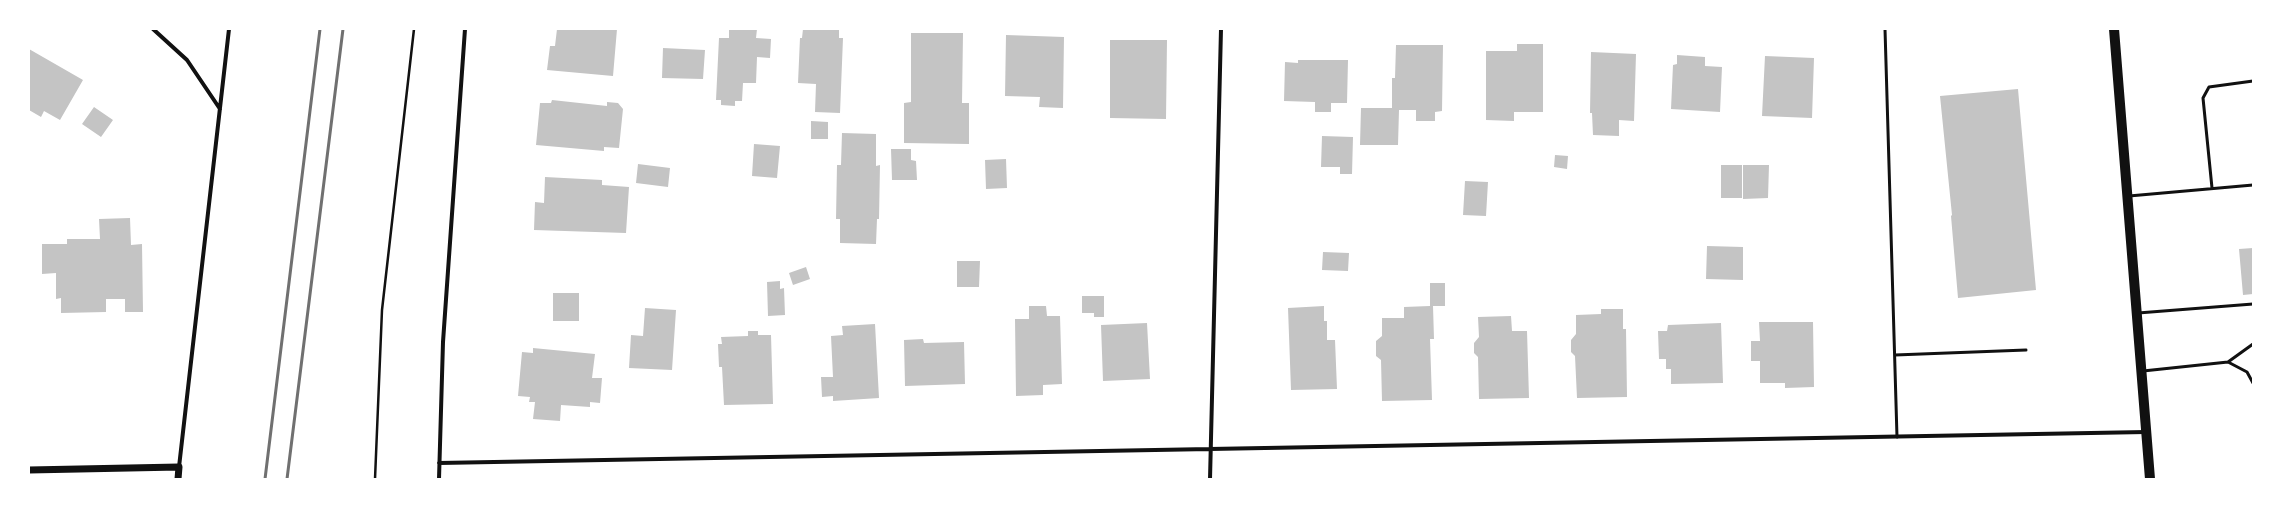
<!DOCTYPE html>
<style>
body{margin:0}
#map{position:relative;width:2282px;height:508px;overflow:hidden;background:#fff;font-family:Montserrat,sans-serif}
canvas{display:block}
.frame{position:absolute;inset:0;border:30px solid #fff;pointer-events:none}
</style>
<div id="map">
<canvas width="2282" height="508"></canvas>
<div class="frame"></div>
</div>
<script>
const c = document.querySelector('canvas').getContext('2d');
c.lineJoin = 'round';
function fill(path, color) { c.fillStyle = color; c.fill(path, 'evenodd'); }
function trace(path, color, width, dash) { c.strokeStyle = color; c.lineWidth = width; c.lineCap = dash ? 'butt' : 'round'; c.setLineDash(dash || []); c.stroke(path); }
const building = new Path2D(`
 M557,29H617L613,76L547,70L550,46H555Z
 M729,29H757L756,38L771,39L770,58L757,57L756,83H743L742,101H735V106L721,105V100H716L719,38H729Z
 M803,29H839V38H843L840,113L815,112L816,84L798,83L800,38H802Z
 M911,33H963L962,103H969V144L904,143V103L911,102Z
 M1006,35L1064,37L1063,108L1039,107L1040,97L1005,96Z
 M1110,40H1167L1166,119L1110,118Z
 M1517,44H1543V112H1514V121L1486,120V51H1517Z
 M1396,45H1443L1442,111L1435,112V121H1416V110H1399L1398,145H1360L1361,108H1392V78H1395Z
 M663,48L705,50L703,79L662,78Z
 M29,49L83,80L60,120L44,111L41,117L29,110Z
 M1591,52L1636,54L1634,121L1619,120V136L1593,135L1592,113H1590Z
 M1677,55L1705,57V66L1722,67L1720,112L1671,109L1673,65L1677,64Z
 M1765,56L1814,58L1812,118L1762,116Z
 M1298,60H1348L1347,103H1331V112H1315V102L1284,101L1285,62L1298,63Z
 M2018,89L2036,290L1958,298L1951,216L1952,215L1940,96Z
 M552,100L607,106V102L618,103L623,109L619,148L604,147V151L536,145L540,103H551Z
 M94,107L113,120L101,137L82,124Z
 M811,121L828,122V139H811Z
 M842,133L876,134V166L880,165L879,219H877L876,244L840,243V219H836L837,165H841Z
 M1322,136L1353,137L1352,174H1340V167H1321Z
 M754,144L780,146L777,178L752,176Z
 M891,149H911V160L916,161L917,180H892Z
 M1555,155L1568,156L1567,169L1554,167Z
 M1006,159L1007,188L986,189L985,160Z
 M638,164L670,168L668,187L636,183Z
 M1721,165H1742V198H1721Z
 M1743,165H1769L1768,198L1743,199Z
 M545,177L602,180V185L629,187L626,233L534,230L535,202L544,203Z
 M1465,181L1488,182L1486,216L1463,215Z
 M130,218L131,245L142,244L143,312H125V299H106V312L61,313V298L56,299V273L42,274V244H67V239H100L99,219Z
 M1707,246L1743,247V280L1706,279Z
 M2253,248V294L2243,295L2239,249Z
 M1323,252L1349,253L1348,271L1322,270Z
 M957,261H980L979,287H957Z
 M806,267L810,279L793,285L789,273Z
 M780,281V289L784,288L785,315L768,316L767,282Z
 M1430,283H1445V306H1433L1434,339H1430L1432,400L1382,401L1381,360L1376,356V341L1382,336V318H1404V307L1430,306Z
 M553,293H579V321H553Z
 M1082,296H1104V317H1094V313H1082Z
 M1029,306H1046L1047,316H1060L1062,384L1043,385V395L1016,396L1015,319H1029Z
 M1324,306V321H1327V340H1335L1337,389L1291,390L1288,308Z
 M645,308L676,310L672,370L629,368L631,335L643,336Z
 M1601,309H1623V329H1626L1627,397L1577,398L1575,356L1571,352V340L1576,334V315L1601,314Z
 M1511,316L1512,331H1527L1529,398L1479,399L1478,357L1474,353V343L1479,337L1478,317Z
 M1759,322H1813L1814,387L1785,388V383H1760V361H1751V341H1760Z
 M1147,323L1150,379L1103,381L1101,325Z
 M1721,323L1723,383L1671,384V369H1666V359H1659L1658,331H1667L1668,325Z
 M875,324L879,398L833,401V396L822,397L821,377H833L831,336L843,335L842,326Z
 M748,331H758V335H771L773,404L724,405L722,367H719L718,344H722L721,337L748,336Z
 M923,339L924,343L964,342L965,384L905,386L904,340Z
 M533,348L595,354L592,378H602L600,403L590,402V407L561,405L560,421L533,419L535,402H529L530,397L518,396L522,352L533,353Z`);
const path = new Path2D(`
 M375,479L382,310L414,29`);
const service = new Path2D(`
 M1885,29L1897,437
 M2212,188L2203,98L2209,87L2253,81
 M2129,196L2253,185
 M2138,313L2253,304
 M1895,355L2026,350
 M2228,362L2253,344
 M2143,371L2228,362L2247,372L2253,383`);
const minor = new Path2D(`
 M153,29L187,60L220,109
 M439,463L2146,432
 M179,467L229,29
 M439,479L443,342L465,29
 M1210,479L1221,29`);
const tertiary = new Path2D(`
 M29,470L179,467L178,479`);
const primary = new Path2D(`
 M2114,29L2150,479`);
const rail = new Path2D(`
 M265,479L320,29
 M287,479L343,29`);
fill(building, '#c4c4c4');
trace(path, '#111', 2.5);
trace(service, '#111', 3);
trace(minor, '#111', 4);
trace(tertiary, '#111', 7);
trace(primary, '#111', 10);
trace(rail, '#707070', 3);
</script>
